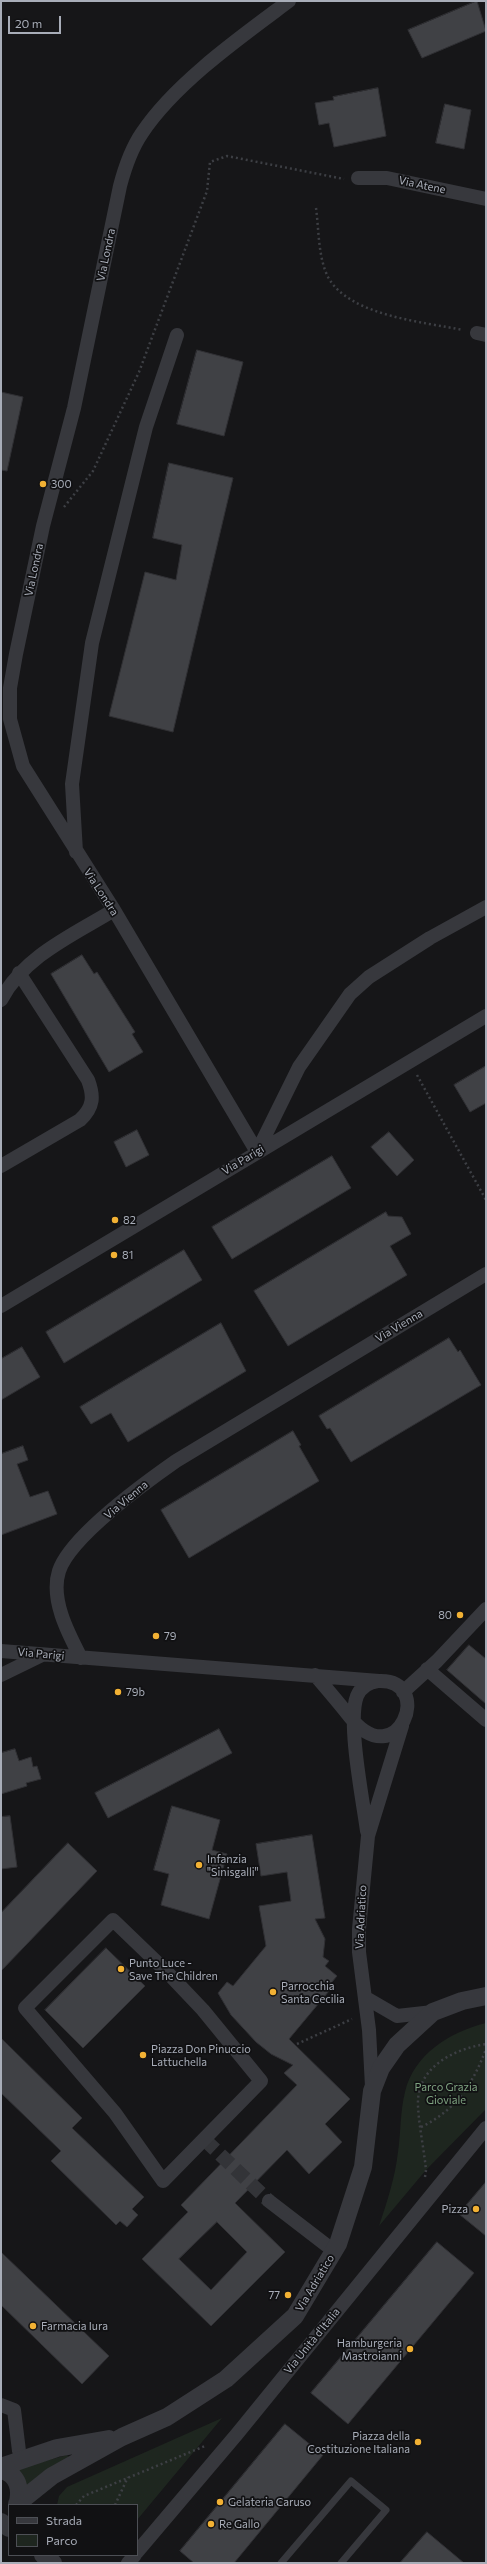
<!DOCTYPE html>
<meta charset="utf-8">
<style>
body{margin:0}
#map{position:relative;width:487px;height:2564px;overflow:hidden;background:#161618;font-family:Commissioner,sans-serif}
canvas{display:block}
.frame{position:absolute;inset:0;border:2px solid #a8adb8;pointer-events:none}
.legend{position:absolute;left:8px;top:2504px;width:130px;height:52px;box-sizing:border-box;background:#111113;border:1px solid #4d4f55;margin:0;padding:5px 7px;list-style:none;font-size:12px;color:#a8adb8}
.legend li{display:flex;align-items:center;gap:8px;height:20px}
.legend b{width:20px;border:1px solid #4d4f55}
.scale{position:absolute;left:8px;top:16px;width:53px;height:18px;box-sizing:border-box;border:2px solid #a8adb8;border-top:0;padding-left:5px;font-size:12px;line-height:14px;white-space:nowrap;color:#a8adb8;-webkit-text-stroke:3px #111113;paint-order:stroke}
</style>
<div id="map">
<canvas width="487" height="2564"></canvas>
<div class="frame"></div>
<ul class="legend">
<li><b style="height:5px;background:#37383d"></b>Strada</li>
<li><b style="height:11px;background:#1e261f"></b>Parco</li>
</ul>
<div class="scale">20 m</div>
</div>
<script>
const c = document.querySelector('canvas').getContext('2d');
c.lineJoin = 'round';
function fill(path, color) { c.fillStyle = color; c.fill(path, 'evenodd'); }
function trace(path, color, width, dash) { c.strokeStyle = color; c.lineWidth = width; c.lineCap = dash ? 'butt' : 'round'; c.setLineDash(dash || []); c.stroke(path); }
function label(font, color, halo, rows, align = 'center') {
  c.font = font + ' Commissioner,sans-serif'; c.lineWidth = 3.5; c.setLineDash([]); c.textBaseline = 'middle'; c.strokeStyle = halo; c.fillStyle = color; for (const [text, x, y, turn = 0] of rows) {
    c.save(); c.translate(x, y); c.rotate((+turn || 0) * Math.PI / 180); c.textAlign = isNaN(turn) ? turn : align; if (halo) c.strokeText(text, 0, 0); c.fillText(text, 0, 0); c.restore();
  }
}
const green = new Path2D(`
 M486,2023V2109L426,2170L379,2226C387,2202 395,2178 398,2152C401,2132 400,2112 405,2092C414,2054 450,2032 486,2023Z
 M222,2418L137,2520V2505H57L59,2496L67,2487Z
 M67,2455L69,2457L27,2490L12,2470Z`);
const building = new Path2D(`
 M477,1L486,31L422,58L408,30Z
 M378,88L386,136L334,147L329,123L319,125L315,103L334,100L333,97Z
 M445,104L471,110L464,149L436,143Z
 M197,350L243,362L224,436L177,424Z
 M1,392L23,397L7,471L1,470Z
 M169,463L233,478L173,732L109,716L145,572L176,580L182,545L153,538Z
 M82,955L94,974L97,972L135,1032L132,1034L143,1052L109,1072L51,974Z
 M486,1066V1103L470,1112L454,1085Z
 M137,1130L149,1155L126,1167L114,1142Z
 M389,1132L414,1160L397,1176L371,1147Z
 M332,1156L351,1188L232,1259L212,1227Z
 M386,1212L388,1216L402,1217L411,1234L390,1246L407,1275L288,1346L254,1291Z
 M184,1250L202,1280L64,1363L46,1332Z
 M221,1323L246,1371L128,1442L111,1413L91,1424L80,1407Z
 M449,1338L458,1352L460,1350L481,1385L351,1462L330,1428L327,1429L319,1416Z
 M22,1347L40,1377L1,1400V1359Z
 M293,1431L301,1445L299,1446L319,1481L189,1558L161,1510Z
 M23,1446L28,1460L17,1464L30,1497L48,1491L57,1514L1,1535V1454Z
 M469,1645L486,1659V1704L447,1670Z
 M219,1729L232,1753L108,1818L95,1793Z
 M15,1749L19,1761L31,1757L33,1767L37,1766L41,1779L26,1783L27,1786L1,1794V1753Z
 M172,1806L220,1820L212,1850L227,1854L209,1919L161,1905L169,1874L154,1870Z
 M10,1816L17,1867L1,1869V1817Z
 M312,1835L325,1918L315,1919L325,1939L323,1957L329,1961L325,1966L337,1976L326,1989L329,1991L289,2039L350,2099L325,2124L342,2142L309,2174L287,2150L237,2201L235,2203L285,2252L211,2326L142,2259L188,2212L181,2205L297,2085L284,2073L293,2065L271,2054L256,2042L231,2015L218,1993L227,1982L233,1986L266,1946L259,1906L291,1901L287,1872L261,1876L256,1844ZM217,2222L247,2252L211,2290L179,2259Z
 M68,1843L97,1871L1,1971V1913Z
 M106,1948L145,1986L83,2048L45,2010Z
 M1,2038L82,2118L72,2128L144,2197L132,2209L138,2215L127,2227L120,2221L116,2225L51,2161L61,2151L1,2093Z
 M486,2182V2236L459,2214Z
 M437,2242L474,2273L348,2424L311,2393Z
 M1,2252L109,2356L82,2384L1,2305Z
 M285,2424L323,2455L234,2563H194L180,2551Z
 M427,2532L464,2563H400Z`);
const minorTunnel = new Path2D(`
 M205,2140L269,2201`);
const path = new Path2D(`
 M316,208C319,230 318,257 328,277C349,316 424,322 463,330
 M64,507L93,471L139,372L207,191L210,162L227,156L344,179
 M417,1075L486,1200
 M297,2044L352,2019
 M421,2127C455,2111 473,2084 486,2049
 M425,2177L426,2170C424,2149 419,2127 418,2106C416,2067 454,2049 486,2044
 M76,2505L84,2496L205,2446
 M115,2505L128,2477`);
const service = new Path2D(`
 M281,2563L351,2481L386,2510L341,2563`);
const minor = new Path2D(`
 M358,178H387L486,199
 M477,333L486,335
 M76,852L72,784L92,643L146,427L177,335
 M1,1000C24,956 73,935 114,910
 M257,1152L114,910L23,766L10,719V688L16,654L43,526L74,408L120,186C125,167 131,149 142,133C175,83 242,36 289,1
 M257,1152L299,1067L350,994L369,977L430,938L486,907
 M1,1166L80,1120C94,1107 94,1096 88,1080L19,973
 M1,1306L486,1016
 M1,1651L379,1681
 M81,1658C68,1633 50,1599 59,1571C70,1537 146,1482 176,1461L486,1274
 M427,1669L486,1720
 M1,1675L42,1655
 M315,1675C327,1689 339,1703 350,1717C398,1777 436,1678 378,1681C369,1682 361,1687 357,1696C347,1721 363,1801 367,1831
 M403,1692L437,1661L486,1609
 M113,1920L166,1971L203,2010L261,2081L163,2181L115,2113L25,2008Z
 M366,1998L397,2016L433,2012
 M372,2087L369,2030L359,1952V1929L368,1836L402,1726
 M269,2201L334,2251
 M1,2405L14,2410L19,2451
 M137,2552L237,2434L486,2128
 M128,2563L135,2555`);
const tertiary = new Path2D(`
 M1,2467L57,2448L109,2439
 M1,2470C18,2474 22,2490 17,2505
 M17,2504L52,2476L122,2437L167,2417L226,2379L295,2316L338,2244L363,2167L372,2091L381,2068L397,2045L433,2012L462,2001L486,1996
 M1,2522L9,2528
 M43,2555L53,2563`);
const markers = [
 [43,484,4,"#f2b134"],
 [115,1220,4,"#f2b134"],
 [114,1255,4,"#f2b134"],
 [460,1615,4,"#f2b134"],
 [156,1636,4,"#f2b134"],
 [118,1692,4,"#f2b134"],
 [199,1865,4,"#f2b134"],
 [121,1969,4,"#f2b134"],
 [273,1992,4,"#f2b134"],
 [143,2055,4,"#f2b134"],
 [476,2209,4,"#f2b134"],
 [288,2295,4,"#f2b134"],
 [33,2326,4,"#f2b134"],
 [410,2349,4,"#f2b134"],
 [418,2442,4,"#f2b134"],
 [220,2502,4,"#f2b134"],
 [211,2524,4,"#f2b134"]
];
const streetNames = [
 ["Via Atene",422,185,12],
 ["Via Londra",106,255,-78],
 ["Via Londra",34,570,-78],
 ["Via Londra",101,892,57],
 ["Via Parigi",243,1160,-31],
 ["Via Vienna",399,1326,-31],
 ["Via Vienna",126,1500,-40],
 ["Via Parigi",41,1654,5],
 ["Via Adriatico",361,1917,-87],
 ["Via Adriatico",315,2283,-59],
 ["Via Unità d'Italia",312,2341,-51]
];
const poiNames = [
 ["300",51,484],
 ["82",123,1220],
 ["81",122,1255],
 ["80",452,1615,"right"],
 ["79",164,1636],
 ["79b",126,1692],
 ["Infanzia",207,1859],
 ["\"Sinisgalli\"",207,1872],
 ["Punto Luce -",129,1963],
 ["Save The Children",129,1976],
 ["Parrocchia",281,1986],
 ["Santa Cecilia",281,1999],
 ["Piazza Don Pinuccio",151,2049],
 ["Lattuchella",151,2062],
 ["Pizza",468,2209,"right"],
 ["77",280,2295,"right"],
 ["Farmacia Iura",41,2326],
 ["Hamburgeria",402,2343,"right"],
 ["Mastroianni",402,2356,"right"],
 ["Piazza della",410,2436,"right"],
 ["Costituzione Italiana",410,2449,"right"],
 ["Gelateria Caruso",228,2502],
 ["Re Gallo",219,2524]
];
const parkNames = [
 ["Parco Grazia",446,2087],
 ["Gioviale",446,2100]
];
fill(green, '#1e261f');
fill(building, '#404145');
trace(building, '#303034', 1);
trace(minorTunnel, '#333438', 14, [14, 7]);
trace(path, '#3d3f44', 2.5, [2, 3]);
trace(service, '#37383d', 7);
trace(minor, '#37383d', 14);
trace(tertiary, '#37383d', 18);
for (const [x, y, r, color] of markers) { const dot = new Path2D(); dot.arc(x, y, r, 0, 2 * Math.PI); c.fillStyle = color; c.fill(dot); trace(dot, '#111113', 1.5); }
label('11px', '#a8adb8', '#111113', streetNames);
label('11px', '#a8adb8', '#111113', poiNames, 'left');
label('11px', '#7fa381', '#111113', parkNames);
</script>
